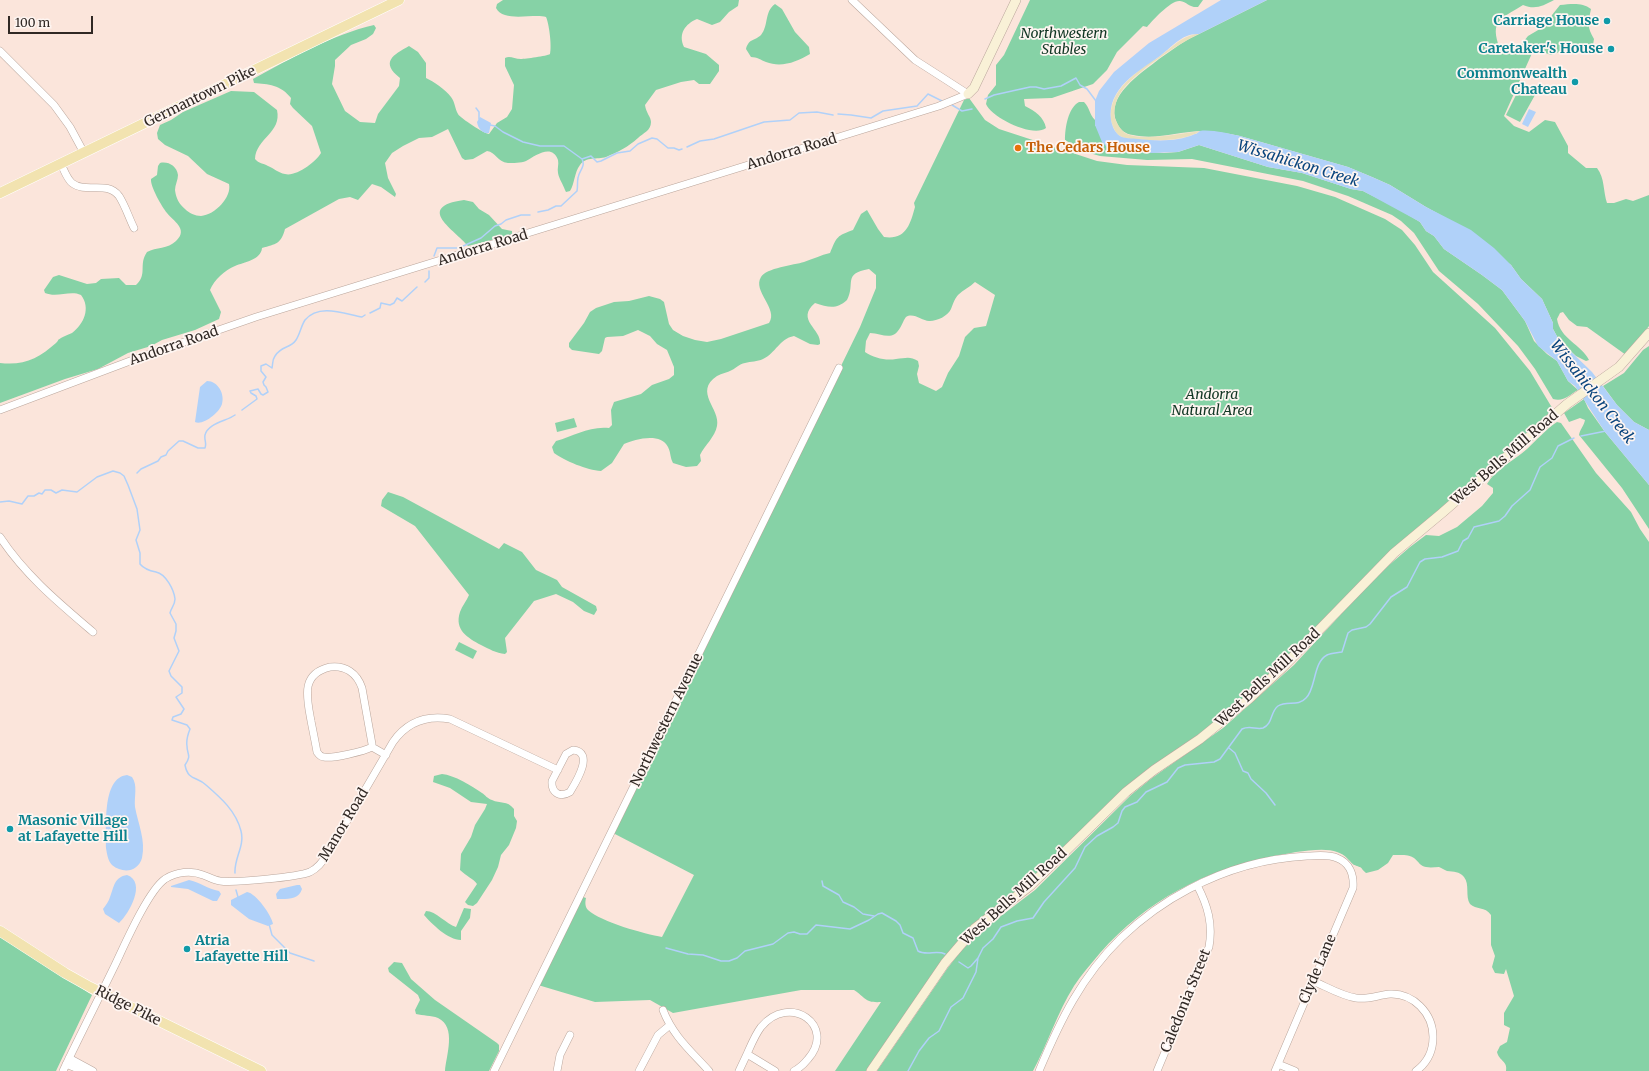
<!DOCTYPE html>
<style>
body{margin:0}
#map{position:relative;width:1649px;height:1071px;overflow:hidden;background:#fbe5db;font-family:Merriweather,serif}
canvas{display:block}
.scale{position:absolute;left:8px;top:16px;width:85px;height:18px;box-sizing:border-box;border:2px solid #302824;border-top:0;padding-left:5px;font-size:12px;line-height:14px;white-space:nowrap;color:#302824;-webkit-text-stroke:3px #fef5f1;paint-order:stroke}
</style>
<div id="map">
<canvas width="1649" height="1071"></canvas>
<div class="scale">100 m</div>
</div>
<script>
const c = document.querySelector('canvas').getContext('2d');
c.lineJoin = 'round';
function fill(path, color) { c.fillStyle = color; c.fill(path, 'evenodd'); }
function trace(path, color, width, dash) { c.strokeStyle = color; c.lineWidth = width; c.lineCap = dash ? 'butt' : 'round'; c.setLineDash(dash || []); c.stroke(path); }
function label(font, color, halo, rows, align = 'center') {
  c.font = font + ' Merriweather,serif'; c.lineWidth = 3.5; c.setLineDash([]); c.textBaseline = 'middle'; c.strokeStyle = halo; c.fillStyle = color; for (const [text, x, y, turn = 0] of rows) {
    c.save(); c.translate(x, y); c.rotate((+turn || 0) * Math.PI / 180); c.textAlign = isNaN(turn) ? turn : align; if (halo) c.strokeText(text, 0, 0); c.fillText(text, 0, 0); c.restore();
  }
}
const green = new Path2D(`
 M503,0H739L738,6L729,12L720,22L712,25L697,19C685,24 678,34 684,47L706,54L719,65V71L710,84H699L694,80L681,82L656,90L645,105C646,113 651,117 651,122C651,131 643,133 638,138C628,147 618,152 606,157C597,160 586,156 580,165C574,173 575,183 570,191L566,192L565,190C563,184 559,179 558,173C557,169 559,164 558,160C552,143 535,156 526,161C521,163 513,163 508,163C497,162 496,152 487,151L473,159L465,160L462,158L448,129L432,137L419,138L403,146L392,153L385,163L388,178L396,194L395,197L381,187L372,184L358,200L350,197L339,199L285,229C281,244 276,244 262,248C261,260 244,262 235,266C225,270 214,280 210,290L221,312L219,319L195,330L162,340L151,346L128,353L98,369L65,379L0,403V363C24,366 39,358 56,343C60,339 56,341 61,338C64,336 68,335 72,333C84,324 91,308 81,295C70,290 57,298 45,293L44,290L53,277L59,275L87,284L96,283L101,279L119,278L126,285H136C148,274 138,265 147,252C156,247 168,249 176,241C189,229 173,221 167,213C162,207 150,186 151,179L157,175L158,166L160,163C168,161 177,166 178,175C178,180 175,185 175,190C176,198 179,204 185,209C189,213 195,216 201,216C215,215 232,197 229,184L207,174L188,156L165,145L158,139L157,133L160,125L171,120L183,112L231,91L254,92L277,110C282,133 256,138 255,159C259,164 263,163 268,166C274,168 278,173 285,174C296,177 316,162 321,153L312,126L293,108L290,104L291,98C281,85 268,84 254,83L253,79C292,58 331,35 374,25L376,28L373,34L366,39L351,45L335,60V66L332,84L345,111L360,122L375,123L378,114L399,86L400,78C380,62 393,55 409,46L418,52L426,63V78C433,81 446,90 451,97C455,102 455,109 458,114C460,118 485,134 489,134L497,123L507,117L512,109L514,85L505,66V58C510,55 514,59 521,59C525,59 547,56 550,54C552,46 549,23 546,17C534,13 504,23 496,8L497,4Z
 M1030,0H1203L1198,7C1190,8 1187,2 1180,1C1171,0 1153,20 1147,27L1143,26L1117,52L1107,70L1093,84L1052,98L1024,99L1025,106C1035,111 1044,117 1046,128C1033,138 992,118 986,104L988,95L996,85V65L1004,55Z
 M1267,0H1554C1543,6 1535,10 1523,5C1501,19 1489,20 1500,49L1507,53L1520,46L1528,36L1550,23L1552,15L1560,5C1571,4 1582,2 1591,9C1588,23 1587,27 1594,39L1593,45L1582,44L1551,55L1538,50L1533,51L1504,116L1514,126L1529,132L1545,120L1555,122L1568,146V153L1586,168H1597C1605,178 1603,192 1607,203H1614L1626,199L1633,201L1649,195V326L1626,355L1587,327L1577,326L1569,320L1563,312L1560,313L1557,319C1560,339 1581,344 1589,360L1586,361L1576,356L1559,340L1553,329V323L1542,299L1521,279L1511,265L1446,218L1426,207L1390,185L1372,177L1348,167L1240,136C1227,133 1213,131 1200,131C1178,132 1156,140 1133,135C1125,134 1120,130 1117,123C1104,96 1142,73 1159,59C1169,52 1177,46 1187,40Z
 M775,4L782,9L795,32L809,47L810,54C797,62 781,68 766,62C761,60 757,57 751,57L746,49C749,38 755,41 761,35C769,25 764,12 775,4Z
 M1520,87L1535,95L1520,122L1506,115Z
 M969,98L985,120L999,129L1097,161L1127,165L1204,168L1297,186L1335,197L1385,219L1402,230L1415,245L1433,272L1495,328L1530,371L1554,411L1218,721L1145,773L1036,877L987,915L867,1071H835L881,1002C865,1003 866,998 854,990H801L673,1013L650,1000L595,1002L538,985L583,897L586,898C585,902 585,907 588,910C601,922 645,934 662,937L694,875L613,833L860,327L876,288V275L869,269C842,274 856,283 847,300C836,310 828,307 815,303C795,320 822,329 820,344L818,345L810,344L794,336C779,339 776,353 763,359C757,362 751,361 745,363C739,364 736,368 732,370C727,373 722,373 717,376C693,392 721,409 717,426C715,437 705,445 700,455L701,461L697,466L686,467L673,463C670,458 671,453 668,447C661,432 635,439 624,444L612,463L601,471C587,470 565,461 554,453L552,447L556,441C574,436 589,426 609,428L612,425L611,410L614,402L641,394L652,385L669,379L674,375V367L667,350L657,344L650,336L638,330L623,336L607,337L605,338L602,351L599,354L572,350L569,347V343L584,323L590,312L596,308L614,302L629,301L649,296L660,299L664,302L669,324L673,330L683,336L695,340L707,342L721,339L769,323C779,309 752,291 761,277C766,268 794,265 804,262C813,259 821,255 830,253C837,236 837,236 853,230L861,214L867,210L878,229L884,237C906,240 910,225 915,207L914,203L964,100ZM975,282L995,295L986,326L974,328L965,337L959,356L948,373L942,387L936,391L919,383L917,374L919,366L918,361C910,356 906,358 896,359C886,361 874,358 865,352L866,341L870,333C882,333 892,342 900,328C902,325 904,319 906,317C914,312 923,322 930,321C937,321 948,316 951,309C953,304 954,300 958,295C963,290 970,287 975,282Z
 M1079,102H1084C1090,108 1089,114 1095,120V125L1115,150L1164,153L1178,152L1199,145L1268,167L1302,173L1351,189L1363,191L1397,208L1420,222L1426,231L1434,236L1444,249L1482,275L1502,290L1525,321L1534,341L1547,354L1557,361L1568,381L1578,390C1569,395 1564,402 1553,399L1535,369L1518,346L1478,304L1439,271L1414,233L1401,221L1392,215L1348,196L1303,181L1192,159L1147,160L1100,156L1086,152L1065,140C1065,128 1068,108 1079,102Z
 M464,200L473,202L479,209L489,215L502,229L512,231V235L468,246C455,230 414,207 464,200Z
 M1649,346V430L1634,422L1617,405L1603,386L1624,373L1643,350Z
 M1584,399L1588,408L1605,432L1649,485V529L1622,488L1579,435C1580,429 1584,426 1585,420L1580,418L1569,422L1564,413Z
 M574,418L577,427L557,432L555,423Z
 M1557,422L1561,423L1596,473L1631,512L1640,529L1649,542V1071H1506C1508,1061 1499,1061 1497,1052L1500,1046L1507,1042L1510,1028L1504,1025V1013L1514,996L1506,969L1504,974L1495,973L1492,967L1495,956L1491,945V915C1485,906 1476,910 1470,904C1465,897 1470,884 1464,877C1459,871 1454,872 1447,871C1444,870 1442,868 1439,867C1435,867 1431,868 1426,867C1420,866 1419,862 1414,858C1409,854 1400,855 1393,855L1388,863L1378,870L1366,873C1363,871 1362,868 1360,867C1359,867 1355,865 1354,865C1348,860 1346,855 1337,852C1323,846 1290,853 1274,856C1205,870 1147,900 1100,953C1091,964 1081,975 1074,986C1057,1013 1048,1043 1033,1071H877L947,969L960,952L980,932L1035,890L1131,795L1152,778L1223,728L1294,665L1356,598L1388,566L1410,547L1426,535L1439,536L1457,527L1482,506L1493,493V488L1487,484C1496,468 1514,461 1527,449C1537,440 1545,430 1557,422Z
 M388,492L403,497L499,549L504,543L522,552L536,570L557,580L562,587L596,606L597,610L594,615L584,611L573,602L556,594L534,601L505,638L507,652L505,654C496,653 489,649 481,645C468,638 454,630 460,612C462,606 467,600 469,595L415,526L381,506L382,500Z
 M459,642L477,651L473,659L455,650Z
 M442,774C454,775 472,786 482,793C485,795 488,799 492,800C500,804 507,800 514,809V816L517,821L516,828L509,845L501,855L498,867L492,880L477,903L473,906L468,905L465,902L477,884C474,879 466,876 460,870L461,854L471,837L475,825L485,809L487,804L471,802L450,788L433,782L434,776Z
 M464,908L471,909L470,918L461,931V940C448,940 432,924 424,915L426,911C436,911 446,924 456,927Z
 M0,935L92,995L56,1071H0Z
 M394,962L402,963L411,979L435,1000L497,1043L499,1045V1051L489,1071H445C446,1056 457,1027 438,1018C431,1015 423,1016 416,1014L415,1010L420,1000L418,995L389,972L388,968Z`);
const sand = new Path2D(`
 M1196,34H1199C1179,43 1133,74 1121,92C1116,99 1112,113 1116,121C1118,125 1121,130 1125,133C1140,142 1183,133 1201,131C1185,140 1164,141 1147,140C1139,139 1127,140 1120,136C1115,133 1112,125 1111,120C1108,93 1131,77 1150,62C1153,60 1157,59 1160,56C1173,47 1180,37 1196,34Z`);
const water = new Path2D(`
 M1221,0H1267L1199,34C1182,33 1172,47 1160,56C1138,72 1107,88 1111,120C1112,126 1115,133 1120,136C1125,139 1132,138 1138,139C1157,141 1177,142 1195,134C1197,134 1198,132 1200,131C1209,129 1231,134 1240,136L1348,167L1372,177L1390,185L1426,207L1471,230L1494,248L1511,265L1521,279L1542,299L1553,323V329L1559,340L1592,372L1617,405L1634,422L1649,430V485L1605,432L1575,386L1568,381L1557,361L1538,346L1525,321L1502,290L1482,275L1444,249L1434,236L1426,231L1420,222L1363,191L1351,189L1302,173L1268,167L1199,145L1178,152L1152,153L1115,150L1108,148L1102,142L1095,125V101L1099,91L1114,72L1149,43Z
 M1529,109L1536,112L1528,127L1522,124Z
 M480,117L491,123L489,133C483,134 478,129 477,122Z
 M207,381C218,381 225,394 222,404C220,412 203,426 195,422L200,387Z
 M127,775L132,777C138,785 134,797 135,807C138,824 146,840 142,858C138,872 123,874 112,865C108,861 107,854 106,848C107,829 101,778 127,775Z
 M127,875C147,882 129,914 119,923L105,914L103,909C106,905 109,901 110,897C114,887 114,877 127,875Z
 M189,880C199,882 208,889 219,891L221,894L217,901H213L188,889L171,887V886Z
 M297,885H300L302,889C299,900 287,899 277,899L276,894L280,889Z
 M247,892C256,893 272,916 273,924L268,926L249,919L231,905V900Z`);
const stream = new Path2D(`
 M985,99L994,95L1030,87H1036L1044,89L1061,86L1076,78L1080,85L1087,89L1096,101
 M952,105L962,111L972,109
 M476,108L479,112V119
 M838,114L851,115L871,118L883,111L917,106L928,94L942,101
 M490,125L495,126L503,132L523,142L540,146H564L582,159
 M687,147L700,141L714,139L764,122L790,120L799,113L817,112L833,115
 M538,212L548,210L556,206H561L577,191C578,186 577,182 578,178C579,170 586,167 582,159L591,156L597,162L601,161L617,153L630,151L638,144L652,138L657,139L668,148H674L679,150L682,149
 M461,247L481,238L495,226L501,224L506,220L521,215H530
 M434,256L437,248H457
 M425,282L429,278V271
 M370,313L380,308L381,303L390,305L394,303L397,298L402,301L417,287
 M242,410L257,399L256,396L251,393L250,391L258,389L261,394L263,395L268,392L266,387L264,385L263,382L266,377L261,371V366L266,364L272,368C273,364 272,360 275,356C282,345 290,349 296,340C300,334 301,326 305,320C319,303 345,314 362,317L365,315
 M1581,436L1606,431
 M137,473L141,469L158,461L161,457L166,455L168,451L179,441H183L198,448H205C207,443 204,440 205,435C208,423 227,421 235,415
 M0,502L9,501L22,504L28,496H34L39,493L42,494L45,490H51L56,493L62,490L77,492L97,477L113,471L120,473L124,476L128,485L137,509L140,530L136,540L140,553V564C144,569 151,571 156,572C166,574 174,590 175,599C175,605 171,608 170,613L176,624V631L174,638L179,651L169,671L171,676L182,687V693L176,697L184,709L181,714L173,717L172,720L187,725L190,729C188,734 186,740 187,746C187,755 192,755 185,765C188,781 197,776 206,785C221,798 236,811 241,831C245,846 234,858 235,873
 M1229,748L1235,753L1243,771L1248,773L1251,779L1266,793L1275,805
 M822,881L823,886L839,895L843,902L854,907L863,914L874,916
 M236,890L238,897
 M269,924L272,935L290,953L314,961
 M666,948L688,954L703,955L721,961H729L737,958L745,951L773,944L788,933L794,932L800,934H807L816,925L850,929L869,920L878,914L882,913L896,921L900,925L903,933L913,938L918,951C926,956 937,950 945,954
 M959,962L968,968L971,966L978,958
 M908,1071L919,1051L929,1038L939,1031L951,1007L963,998L976,972L978,958L983,948L993,939L1001,927L1017,921L1033,918L1044,902L1075,868L1085,847L1097,836L1113,827L1118,823L1122,811L1125,807L1137,802L1146,792L1167,782L1178,768L1185,765L1214,762L1220,759L1242,729C1250,725 1256,730 1263,728C1273,724 1270,712 1278,706C1287,700 1298,707 1306,698C1316,689 1313,662 1327,655C1331,653 1337,653 1342,652L1348,633L1352,630L1366,627L1370,624L1391,597L1407,587L1420,562L1425,559L1442,557L1458,551L1463,541L1468,538L1474,527L1499,521L1505,516L1512,506L1530,490L1540,467L1552,458L1558,446L1574,438`);
const street = new Path2D(`
 M852,0L915,60L968,94
 M0,51L54,105L70,127L84,153
 M61,164C64,170 67,179 72,183C86,194 107,180 119,196C125,205 129,218 134,228
 M0,410L138,358L256,317L939,106L968,94
 M0,537C25,575 59,603 93,632
 M330,667C345,665 357,673 362,688L372,744V747C365,751 332,759 324,757C321,757 319,755 317,752C315,741 313,731 311,721C307,698 300,674 330,667Z
 M372,747L386,755
 M573,750C595,752 576,782 570,792C560,798 551,793 552,781L566,754Z
 M1313,981C1327,987 1342,996 1356,998C1368,1000 1378,995 1390,994C1413,993 1433,1013 1433,1037C1433,1051 1427,1063 1416,1071
 M663,1010C673,1036 691,1051 709,1071
 M69,1058L93,1071
 M66,1064L83,1071
 M1278,1064L1295,1071
 M63,1071C80,1035 98,1000 115,965C125,944 148,891 165,879C176,872 191,870 203,875C209,877 214,880 220,881C234,883 298,877 310,872C318,868 322,862 327,855L393,742C407,722 427,715 450,719L558,770
 M494,1071L839,368
 M557,1071L560,1055L570,1035
 M639,1071L658,1035L670,1025
 M739,1071L747,1054
 M775,1071L747,1054C751,1045 755,1035 761,1027C790,992 837,1026 808,1059C804,1064 800,1068 794,1071
 M1039,1071C1060,1021 1081,977 1121,938C1141,919 1164,902 1189,889C1225,870 1266,858 1307,856C1317,856 1328,854 1337,858C1350,863 1354,875 1353,888L1275,1071
 M1157,1071L1209,947C1213,924 1208,906 1197,885`);
const secondary = new Path2D(`
 M968,94L974,88L1016,0
 M871,1071L945,963L975,928L1030,886L1126,792L1154,770L1200,739L1249,699L1283,667L1394,553L1442,513L1567,404L1619,367L1649,333`);
const primary = new Path2D(`
 M0,193L399,0
 M0,931L65,973L90,987L261,1071`);
const markers = [
 [1607,21,4,"#0f9aa8"],
 [1611,49,4,"#0f9aa8"],
 [1575,82,4,"#0f9aa8"],
 [1018,148,4,"#e8710a"],
 [10,829,4,"#0f9aa8"],
 [187,949,4,"#0f9aa8"]
];
const cultureNames = [
 ["Carriage House",1599,21],
 ["Caretaker's House",1603,49],
 ["Commonwealth",1567,74],
 ["Chateau",1567,90],
 ["Masonic Village",18,821,"left"],
 ["at Lafayette Hill",18,837,"left"],
 ["Atria",195,941,"left"],
 ["Lafayette Hill",195,957,"left"]
];
const parkNames = [
 ["Northwestern",1064,34],
 ["Stables",1064,50],
 ["Andorra",1212,395],
 ["Natural Area",1212,411]
];
const streetNames = [
 ["Germantown Pike",200,97,-26],
 ["Andorra Road",792,152,-17],
 ["Andorra Road",483,248,-17],
 ["Andorra Road",174,346,-19],
 ["West Bells Mill Road",1505,458,-41],
 ["West Bells Mill Road",1268,678,-43],
 ["Northwestern Avenue",667,720,-64],
 ["Manor Road",344,825,-59],
 ["West Bells Mill Road",1014,897,-42],
 ["Clyde Lane",1318,969,-67],
 ["Caledonia Street",1186,1001,-68],
 ["Ridge Pike",128,1006,27]
];
const foodNames = [
 ["The Cedars House",1026,148]
];
const waterNames = [
 ["Wissahickon Creek",1298,164,17],
 ["Wissahickon Creek",1592,392,52]
];
fill(green, '#86d2a6');
fill(sand, '#eae0bb');
fill(water, '#b0d1f9');
trace(stream, '#b0d1f9', 1.5);
trace(street, '#baa69c', 8);
trace(secondary, '#baa69c', 10);
trace(primary, '#fff', 11);
trace(street, '#fff', 7);
trace(secondary, '#f9f1d7', 9);
trace(primary, '#f2e3b0', 10);
for (const [x, y, r, color] of markers) { const dot = new Path2D(); dot.arc(x, y, r, 0, 2 * Math.PI); c.fillStyle = color; c.fill(dot); trace(dot, '#fef5f1', 1.5); }
label('bold 14px', '#0d838f', '#fef5f1', cultureNames, 'right');
label('italic 14px', '#103623', '#fef5f1', parkNames);
label('14px', '#302824', '#fef5f1', streetNames);
label('bold 14px', '#c56008', '#fef5f1', foodNames, 'left');
label('italic 15px', '#09447d', '#fef5f1', waterNames);
</script>
